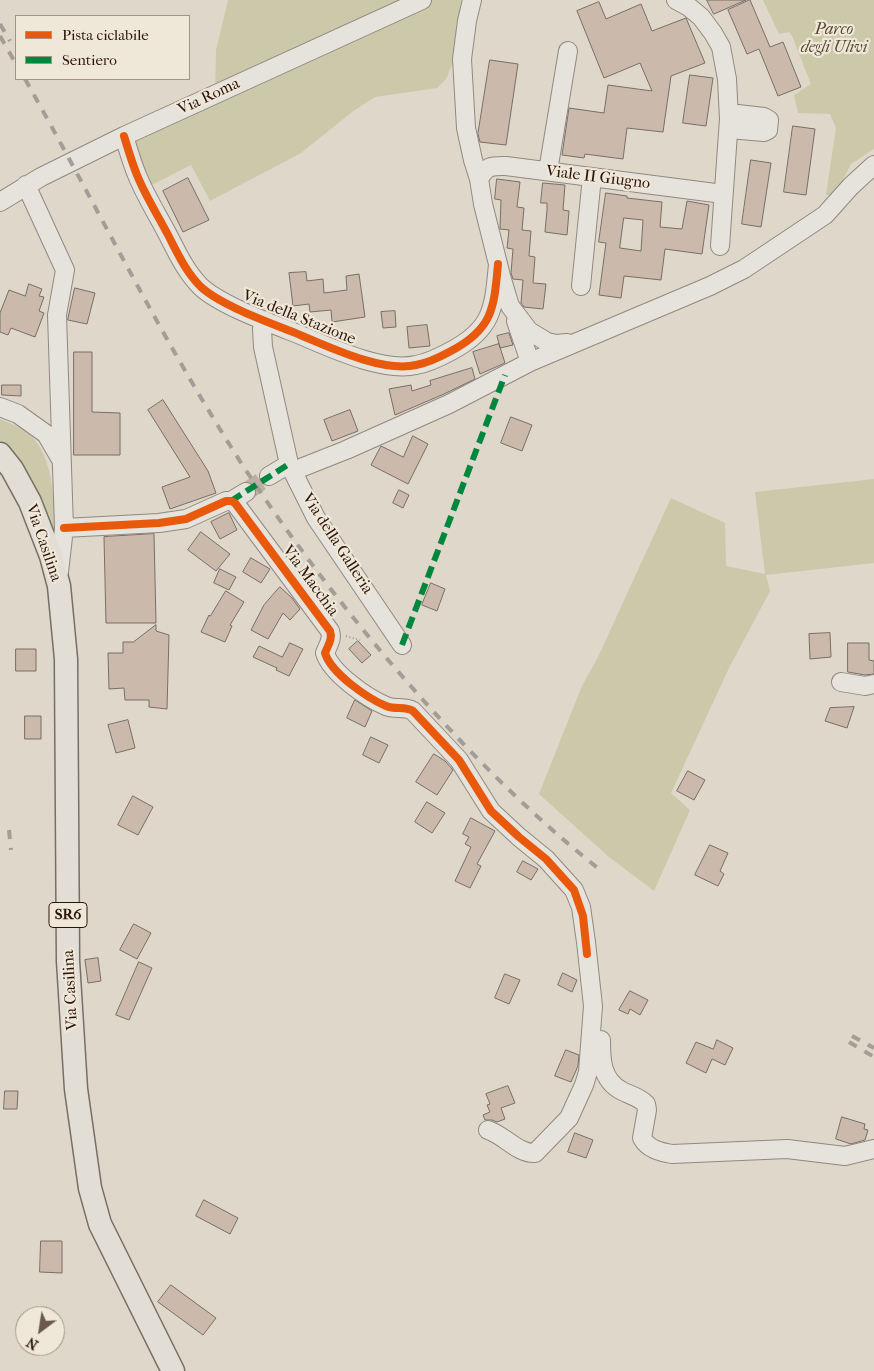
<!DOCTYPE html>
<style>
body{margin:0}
#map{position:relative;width:874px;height:1371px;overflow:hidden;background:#dfd7c9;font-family:"IM FELL French Canon",serif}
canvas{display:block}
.legend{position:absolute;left:15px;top:15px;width:175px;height:65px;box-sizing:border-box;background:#efe7d7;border:1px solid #a19386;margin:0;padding:6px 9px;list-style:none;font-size:15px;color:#2c140c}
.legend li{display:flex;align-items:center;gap:10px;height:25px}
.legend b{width:25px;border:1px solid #a19386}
.north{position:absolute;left:15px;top:1306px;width:50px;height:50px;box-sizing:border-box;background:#efe7d7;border:1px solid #a19386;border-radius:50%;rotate:211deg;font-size:14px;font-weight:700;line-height:20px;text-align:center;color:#2c140c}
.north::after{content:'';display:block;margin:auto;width:18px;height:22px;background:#6b584e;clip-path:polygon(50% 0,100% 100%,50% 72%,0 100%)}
</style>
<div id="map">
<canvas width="874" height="1371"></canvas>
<ul class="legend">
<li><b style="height:6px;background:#e8590c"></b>Pista ciclabile</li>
<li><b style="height:6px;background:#00873e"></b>Sentiero</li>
</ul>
<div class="north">N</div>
</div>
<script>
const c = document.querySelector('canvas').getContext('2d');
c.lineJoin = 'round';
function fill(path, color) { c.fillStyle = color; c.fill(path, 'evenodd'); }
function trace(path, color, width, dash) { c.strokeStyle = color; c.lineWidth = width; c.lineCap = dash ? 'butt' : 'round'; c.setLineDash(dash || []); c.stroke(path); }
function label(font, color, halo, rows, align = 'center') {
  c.font = font + ' "IM FELL French Canon",serif'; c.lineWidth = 4.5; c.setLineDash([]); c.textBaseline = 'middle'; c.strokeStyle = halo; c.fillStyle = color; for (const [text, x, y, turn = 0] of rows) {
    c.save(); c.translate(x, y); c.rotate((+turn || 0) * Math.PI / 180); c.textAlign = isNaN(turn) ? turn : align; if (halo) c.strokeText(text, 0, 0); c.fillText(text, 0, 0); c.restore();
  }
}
const green = new Path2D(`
 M228,0H461L452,64L446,79L437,88L375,97L352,112L301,153L210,201L191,165L150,186L132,143L215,104L216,50Z
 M763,0H874V149L851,164L842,182L831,195H826L836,128L830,114L798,113L794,95L811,84L792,36L789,32L779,34Z
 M0,419C9,423 20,427 28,433C49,451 52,483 55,508C55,516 58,524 54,531L51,530L11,453L0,440Z
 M874,479V563L766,575L770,591L729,668L671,793L690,810L654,891L609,857L539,794L582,686L598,657L671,498L725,523L726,566L765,574L755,492Z`);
const building = new Path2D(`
 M707,0H746L714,14Z
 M750,0L770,47L783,42L801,87L778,96L759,49L747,54L728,10Z
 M599,2L606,19L641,4L652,31L686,18L705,63L671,76L663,132L627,128L623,159L585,154L584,158L562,155L569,108L604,113L608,85L652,91L640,63L604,78L577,11Z
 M490,60L518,64L506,145L480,142L478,134Z
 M690,75L713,78L706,126L683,123Z
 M793,126L815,129L806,195L784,192Z
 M751,160L771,163L761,227L742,224Z
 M188,178L209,220L183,232L163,191Z
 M497,179L520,182L517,207L524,208L522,230L531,231L529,256L535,257L533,283L546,284L543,309L524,307L521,303L523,280L513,279L511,273L513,249L507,248L509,230L500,229L501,200L495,199Z
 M543,183L565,185L563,210L569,211L567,235L545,232L547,210V203H541Z
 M606,193L627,196V198L662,202L660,227L682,229L687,201L709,205L702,254L665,249L661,280L624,276L621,298L599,295L606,243L599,242ZM624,218L643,220L641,251L620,248Z
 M306,272L307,281L323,279L324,293L347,290L346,276L359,274L365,317L332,322L331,310L310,312L309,304L293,306L289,273Z
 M29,284L42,289L39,296L44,297L39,311L44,313L35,337L11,328L8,335L0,332V313L9,290L25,296Z
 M75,288L95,293L87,324L68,320Z
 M395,311L396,327L383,328L381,312Z
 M427,325L430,346L409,348L407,327Z
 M509,333L513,345L500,348L497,336Z
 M499,344L505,363L480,374L473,352Z
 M74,352H92V412L120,413V455H74Z
 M472,368L475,379L444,394L395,415L389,389L411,385L412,391L431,385L430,381Z
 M2,385H21V396L2,395Z
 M163,400L208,471L216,493L170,509L162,487L190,477L148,410Z
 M350,410L358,431L332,441L324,420Z
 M511,417L532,425L522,451L501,443Z
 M413,436L428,444L408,484L371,465L381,446L403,457Z
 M399,490L409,495L403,508L393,503Z
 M229,513L237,530L220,539L211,522Z
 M201,532L230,554L216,571L188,550Z
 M154,534L156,623H106L104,537Z
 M251,558L270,569L261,583L243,572Z
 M220,569L236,577L229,590L214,583Z
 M431,583L445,589L437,611L422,605Z
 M280,587L292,598L300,609L290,620L283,613L268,639L251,630L264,605Z
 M226,591L244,602L230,625L232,626L225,642L201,632L209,615L210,616Z
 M156,625V631L169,635L167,709L149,707V700H125L124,688L109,689L108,653H123V642H133Z
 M830,633L831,657L810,659L809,634Z
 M358,641L371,655L362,663L349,649Z
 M290,643L303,649L289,676L276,670L277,668L253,657L259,646L282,657Z
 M848,643H869V660L874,661V674L865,675L848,672Z
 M16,649H36V671H16Z
 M355,700L372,711L365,727L347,718Z
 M854,707L847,728L825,721L830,708Z
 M25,716H41V739H25Z
 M128,720L135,748L116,753L108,725Z
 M371,737L388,745L379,763L363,755Z
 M434,754L445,761L453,770L437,795L416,782Z
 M688,771L705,780L694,800L677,791Z
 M133,796L153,807L138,835L118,825Z
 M427,802L445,813L432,833L415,822Z
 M471,818L495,831L477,864L481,866L470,888L455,881L471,847L465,844L469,837L463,834Z
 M710,845L728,853L720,871L724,874L718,886L695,875Z
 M523,861L538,869L531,880L517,872Z
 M134,924L151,933L137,959L120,950Z
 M98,958L101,981L88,983L85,960Z
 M139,962L152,968L129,1020L116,1015Z
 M563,973L577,980L572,992L558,985Z
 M505,974L520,980L509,1004L495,998Z
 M630,991L648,1000L640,1015L630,1009L628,1014L619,1010Z
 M717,1040L733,1048L725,1065L712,1059L706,1073L686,1063L696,1042L713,1049Z
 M566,1050L579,1055L578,1066L571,1082L555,1076Z
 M508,1086L515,1103L501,1108L505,1119L497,1122L492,1120H485L483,1115L490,1112L487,1105L490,1104L486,1094Z
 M5,1091H18L17,1109H4Z
 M842,1117L865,1124L864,1129L868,1130L865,1140L851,1144L836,1139Z
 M575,1133L593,1140L586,1158L568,1152Z
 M204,1200L238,1218L230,1234L196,1216Z
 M41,1241H62V1273L40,1272Z
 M171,1285L216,1318L203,1335L158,1302Z`);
const minorTunnel = new Path2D(`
 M246,492L269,476`);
const path = new Path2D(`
 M346,636L360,640`);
const minor = new Path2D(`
 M472,0L467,21L462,59L466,128L473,160L479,179L483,204L501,276L510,306L529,331L547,342L556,344L567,343
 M676,0L689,7L701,17L713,33L721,47L727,79L729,119L720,246
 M729,129L764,132L768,130L769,120L764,117L729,113
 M124,136C128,149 132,163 137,175C145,195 157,214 167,233C177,252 185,271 201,287C221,305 267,322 293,332C325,345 381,373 416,365C428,363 440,357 451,351C493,329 494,308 498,264
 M548,171L568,51
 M479,179C487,165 492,166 506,166L723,194
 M26,185L65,270L57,315L64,528L59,572
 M0,202L41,177L124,136L422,0
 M581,286L592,177
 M264,320L262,329L263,347L289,464L316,518L402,645
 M516,321L530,362
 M0,407L18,414L46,434L60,458
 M293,471L346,450L449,404L530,362L710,286L744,269L825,215L851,186L874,165
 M269,476L289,464
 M231,501L246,492
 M64,528L159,523L186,519L226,501H231L235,503L330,631C333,639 328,645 325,653C331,673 367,698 386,706C395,710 405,706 413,711L459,760L491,811L519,837L546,859L574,890L581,907L586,942L593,1006L588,1072L584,1085L569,1118L535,1153C518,1154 504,1135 488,1130
 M841,682L865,686L874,684
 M601,1040C601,1059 601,1080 622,1091C630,1095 639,1097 646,1104L647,1110L642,1138C648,1149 660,1152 672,1154L787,1149L845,1156L874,1149`);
const major = new Path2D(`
 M0,454L12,469L30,502L51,556L59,586L66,659L68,961L76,1089L90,1188L100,1224L173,1371`);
const rail = new Path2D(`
 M0,24L10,41
 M0,36L16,64
 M25,79C88,190 145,306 212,416C264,503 324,584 389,661C453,736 522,808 599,869
 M9,830L11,850
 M852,1036L874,1048
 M849,1042L874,1057`);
const quiet = new Path2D(`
 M231,501L289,464
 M402,645L505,375`);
const cycleway = new Path2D(`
 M124,136C128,149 132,163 137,175C145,195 157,214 167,233C177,252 185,271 201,287C221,305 267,322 293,332C325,345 381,373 416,365C428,363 440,357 451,351C493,329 494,308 498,264
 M64,528L159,523L186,519L226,501H231L235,503L330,631C333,639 328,645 325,653C331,673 367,698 386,706C395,710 405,706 413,711L459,760L491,811L519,837L546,859L574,890L583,916L587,954`);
const shields = [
 [68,915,38]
];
const shieldNames = [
 ["SR6",68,915]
];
const parkNames = [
 ["Parco",834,30],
 ["degli Ulivi",834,48]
];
const streetNames = [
 ["Via Roma",209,97,-25],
 ["Viale II Giugno",598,178,7],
 ["Via della Stazione",299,318,22],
 ["Via Casilina",43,543,71],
 ["Via della Galleria",337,544,57],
 ["Via Macchia",310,581,54],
 ["Via Casilina",71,990,-93]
];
fill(green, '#cbc9a9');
fill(building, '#cbbaac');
trace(building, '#776e67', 1);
trace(minorTunnel, '#bbb0a3', 18, [18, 9]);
trace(minor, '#908980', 20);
trace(major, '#776e67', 25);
trace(path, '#a39d98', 2, [1, 2.5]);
trace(minor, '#e6e2dc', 18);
trace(major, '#e2ded6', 22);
trace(rail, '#a39d98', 4, [9, 9]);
trace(quiet, '#00873e', 6, [12, 6]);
trace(cycleway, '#e8590c', 8);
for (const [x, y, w] of shields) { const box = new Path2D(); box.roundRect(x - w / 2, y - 12.5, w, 25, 4); c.fillStyle = '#efe7d7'; c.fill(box); trace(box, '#2c140c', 1); }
label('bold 15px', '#2c140c', null, shieldNames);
label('italic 16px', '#574733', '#efe7d7', parkNames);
label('16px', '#2c140c', '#efe7d7', streetNames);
</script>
